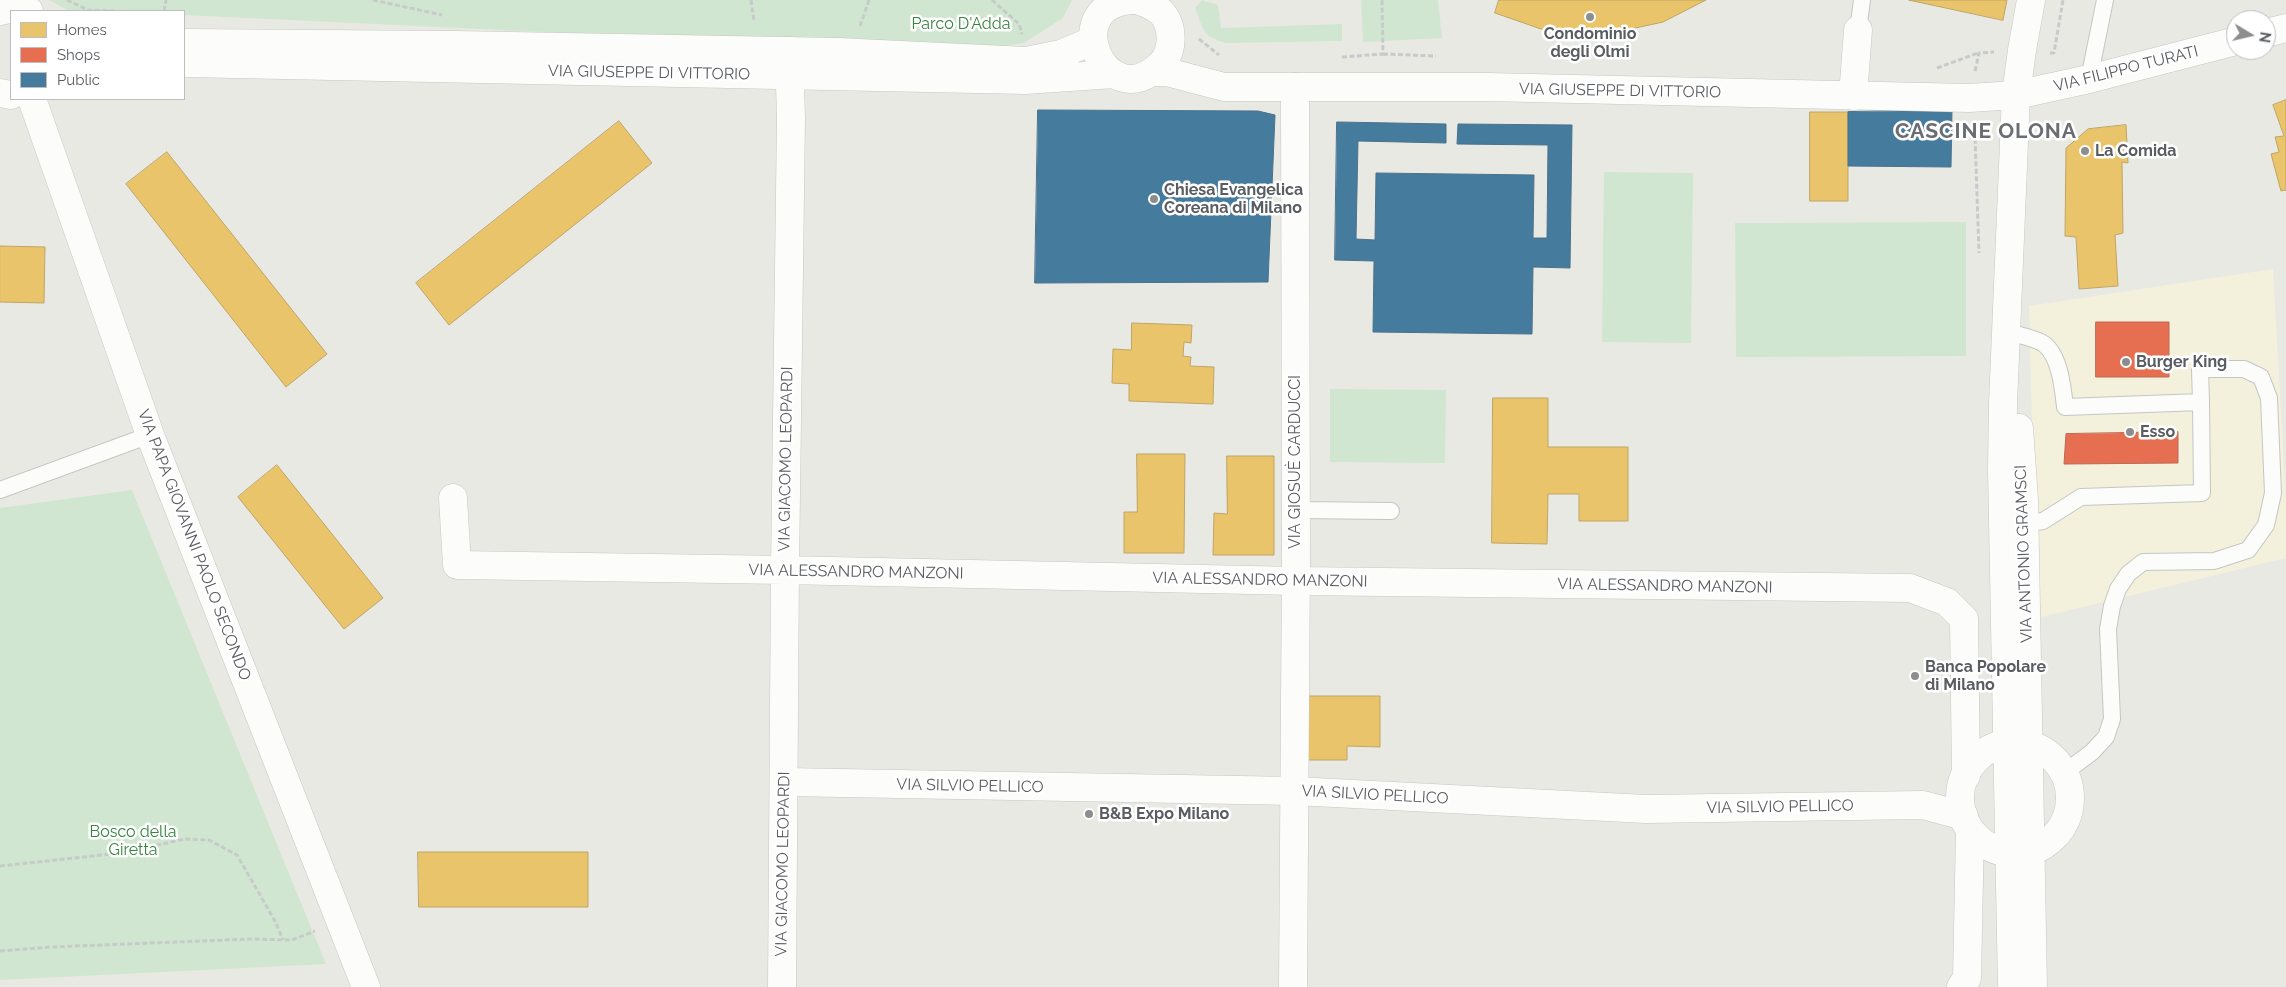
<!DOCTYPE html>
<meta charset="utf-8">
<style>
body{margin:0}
#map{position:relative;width:2286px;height:987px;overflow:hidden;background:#e9e9e4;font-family:Raleway,sans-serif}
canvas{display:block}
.legend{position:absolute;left:10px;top:10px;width:175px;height:90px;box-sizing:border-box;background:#fff;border:1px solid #bdbec0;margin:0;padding:6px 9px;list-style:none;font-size:15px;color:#595c61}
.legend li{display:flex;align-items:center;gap:10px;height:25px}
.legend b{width:25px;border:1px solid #bdbec0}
.north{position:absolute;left:2226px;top:10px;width:50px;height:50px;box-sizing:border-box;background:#fff;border:1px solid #bdbec0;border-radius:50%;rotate:99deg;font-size:14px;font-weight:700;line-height:20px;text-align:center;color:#595c61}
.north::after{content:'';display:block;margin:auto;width:18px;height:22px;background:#8b8d8f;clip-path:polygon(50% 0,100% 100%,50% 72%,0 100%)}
</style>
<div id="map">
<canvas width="2286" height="987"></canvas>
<ul class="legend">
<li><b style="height:14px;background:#e9c46a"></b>Homes</li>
<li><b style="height:14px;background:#e76f51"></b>Shops</li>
<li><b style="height:14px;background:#457b9d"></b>Public</li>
</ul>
<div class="north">N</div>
</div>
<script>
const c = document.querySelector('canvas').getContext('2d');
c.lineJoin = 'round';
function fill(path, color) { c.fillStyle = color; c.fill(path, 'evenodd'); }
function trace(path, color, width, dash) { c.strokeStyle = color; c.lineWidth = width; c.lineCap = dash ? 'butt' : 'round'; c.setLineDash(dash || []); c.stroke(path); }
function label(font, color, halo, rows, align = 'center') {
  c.font = font + ' Raleway,sans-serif'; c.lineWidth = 5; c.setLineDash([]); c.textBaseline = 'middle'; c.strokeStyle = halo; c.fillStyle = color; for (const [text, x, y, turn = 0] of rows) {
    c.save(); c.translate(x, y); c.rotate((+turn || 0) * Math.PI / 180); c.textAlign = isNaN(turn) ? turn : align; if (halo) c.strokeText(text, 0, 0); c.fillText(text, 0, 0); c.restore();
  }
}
const commercial = new Path2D(`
 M2273,269L2286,502V558L2037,618L2029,306Z`);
const green = new Path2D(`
 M49,0H1072L1063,18L1024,43L986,49L756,42L184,15V11H69Z
 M1202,0L1218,5L1221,28L1342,24V41L1226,43C1201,36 1204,30 1195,8Z
 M1361,0H1438L1442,38L1363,42Z
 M1604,172L1693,173L1691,343L1602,342Z
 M1966,222V356L1736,357L1735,223Z
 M1330,389L1446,390L1445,463L1330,462Z
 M132,490L326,964L0,980V508Z`);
const homes = new Path2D(`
 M1499,0H1706L1663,22L1608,34L1541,29L1495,13Z
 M1909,0H2007L2003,20Z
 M2286,100V190L2281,191L2271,154L2279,152L2275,137L2284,136L2273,105Z
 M1810,112H1848V201H1810Z
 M619,121L652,163L449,325L416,283Z
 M2126,125L2128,163L2122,162L2123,233L2115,235L2118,286L2079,289L2076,237L2065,236L2066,148L2088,129Z
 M167,152L327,354L286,387L126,184Z
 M0,246L45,247L44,303L0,302Z
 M1132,323L1192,325L1191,343L1184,342L1183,356L1191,357L1190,366L1214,367L1213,404L1129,401V384L1112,383L1113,349L1131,350Z
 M1493,398H1548V447H1628V521H1579V494H1548L1547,544L1492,543Z
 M1137,454H1185L1184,553H1124V512H1137Z
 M1227,456H1274V555H1213L1214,513L1227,514Z
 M277,465L383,598L344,629L238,497Z
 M1306,696H1380V747L1347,746V760H1305Z
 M418,852H588V907H419Z`);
const shops = new Path2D(`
 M2096,322H2169V377H2096Z
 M2178,432V463L2064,464L2066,434Z`);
const public = new Path2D(`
 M1038,110L1258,111L1275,115L1268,282L1035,283Z
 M1952,110L1951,167L1848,166V112Z
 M1337,122L1446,124V143L1358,141L1356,239L1375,240L1376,173L1534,175L1533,238H1547L1548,145L1457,144L1458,124L1572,125L1570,268L1533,267L1532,334L1373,332L1374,261L1335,260Z`);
const path = new Path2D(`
 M67,0L88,10L117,11
 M373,0L442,15
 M751,0L754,22
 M992,0L1019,24L1022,34
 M164,11L166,0
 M860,26L869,0
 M1199,39L1219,55
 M2050,53H2054L2063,0
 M1383,54L1436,56
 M1342,57L1383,54L1382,0
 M1937,68L1978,53
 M1975,71L1979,53L1994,52
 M1968,126L1975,136L1979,253
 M0,866L121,853L185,839L209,840L237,855L275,921L283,940
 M0,951L51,947L251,939L292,940L315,931`);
const service = new Path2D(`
 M1858,30L1862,0
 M2089,79L2105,0
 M2007,332C2018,335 2035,338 2044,344C2060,356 2063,389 2065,407L2201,402L2202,493L2081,497L2043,521L2016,525
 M0,490L150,435
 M1295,510L1391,511
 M2064,773L2092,752L2106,737L2112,719L2108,629L2112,606L2118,589L2128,574L2143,562L2214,561L2248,550L2266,525L2273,493L2269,398L2261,377L2244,369H2200L2201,402`);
const minor = new Path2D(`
 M2266,33L2286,28
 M2016,95L2089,79L2236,41
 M1853,96L1858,30
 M32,99L150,435L366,987
 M453,498L457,565L785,570L1296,581L1910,588L1947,602L1964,619L1966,776
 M785,782L1295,791L1646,809L1923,805L1964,816
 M782,987L785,570L791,118L789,51
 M1293,987L1296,560L1295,87
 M1961,987L1967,978L1970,830`);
const tertiary = new Path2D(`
 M1134,0C1055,3 1106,118 1160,65C1174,52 1174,26 1161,12C1154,6 1146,3 1137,0
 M0,11L14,8L29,11
 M184,43L456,45L838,52L1026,61L1061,54L1092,41
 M184,63L1025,80L1114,74
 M1153,72H1167L1224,87H1487L1969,98L2016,95
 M0,93L11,95`);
const secondary = new Path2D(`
 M2019,428L2024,500L2033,987
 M1960 798a55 55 0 1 1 110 0a55 55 0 1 1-110 0Z
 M2012,987L2002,469L2003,404L2016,95L2022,50L2031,0`);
const markers = [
 [1590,17,5,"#8b8d8f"],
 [2085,151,5,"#8b8d8f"],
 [1154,199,5,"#8b8d8f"],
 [2126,362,5,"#8b8d8f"],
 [2130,432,5,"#8b8d8f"],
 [1915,676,5,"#8b8d8f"],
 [1089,814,5,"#8b8d8f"]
];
const parkNames = [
 ["Parco D'Adda",961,24],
 ["Bosco della",133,832],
 ["Giretta",133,850]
];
const poiNames = [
 ["Condominio",1590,34,"center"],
 ["degli Olmi",1590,52,"center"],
 ["La Comida",2095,151],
 ["Chiesa Evangelica",1164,190],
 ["Coreana di Milano",1164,208],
 ["Burger King",2136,362],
 ["Esso",2140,432],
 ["Banca Popolare",1925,667],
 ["di Milano",1925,685],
 ["B&B Expo Milano",1099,814]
];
const streetNames = [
 ["VIA FILIPPO TURATI",2126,69,-14],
 ["VIA GIUSEPPE DI VITTORIO",649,73,1],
 ["VIA GIUSEPPE DI VITTORIO",1620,91,1],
 ["VIA GIACOMO LEOPARDI",786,459,-89],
 ["VIA GIOSUÈ CARDUCCI",1295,462,-90],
 ["VIA PAPA GIOVANNI PAOLO SECONDO",194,545,69],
 ["VIA ANTONIO GRAMSCI",2024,554,-92],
 ["VIA ALESSANDRO MANZONI",856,572,1],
 ["VIA ALESSANDRO MANZONI",1260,580,1],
 ["VIA ALESSANDRO MANZONI",1665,586,1],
 ["VIA SILVIO PELLICO",970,786,1],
 ["VIA SILVIO PELLICO",1375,795,3],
 ["VIA SILVIO PELLICO",1780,807,-1],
 ["VIA GIACOMO LEOPARDI",783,864,-89]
];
const districtNames = [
 ["CASCINE OLONA",1986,132]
];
fill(commercial, '#f3f0dc');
fill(green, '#d1e6d0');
fill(homes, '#e9c46a');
trace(homes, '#bea567', 1);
fill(shops, '#e76f51');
trace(shops, '#bc6956', 1);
fill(public, '#457b9d');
trace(public, '#4b728b', 1);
trace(service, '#c5c6c4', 18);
trace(minor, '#c5c6c4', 29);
trace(tertiary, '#c5c6c4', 29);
trace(secondary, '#c6c6c5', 29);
trace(path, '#c6cbc9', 3, [5, 2.5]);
trace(service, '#fcfcfb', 16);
trace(minor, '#fcfcfb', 28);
trace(tertiary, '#fcfcfb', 28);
trace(secondary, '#fcfcfb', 28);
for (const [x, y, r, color] of markers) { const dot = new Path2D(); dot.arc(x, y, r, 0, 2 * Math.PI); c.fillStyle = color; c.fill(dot); trace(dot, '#fff', 2); }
label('16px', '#378340', '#fff', parkNames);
label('bold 16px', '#595c61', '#fff', poiNames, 'left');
label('16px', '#595c61', '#fff', streetNames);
c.letterSpacing = '1px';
label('bold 21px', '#6a6e73', '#fff', districtNames);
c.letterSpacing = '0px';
</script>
